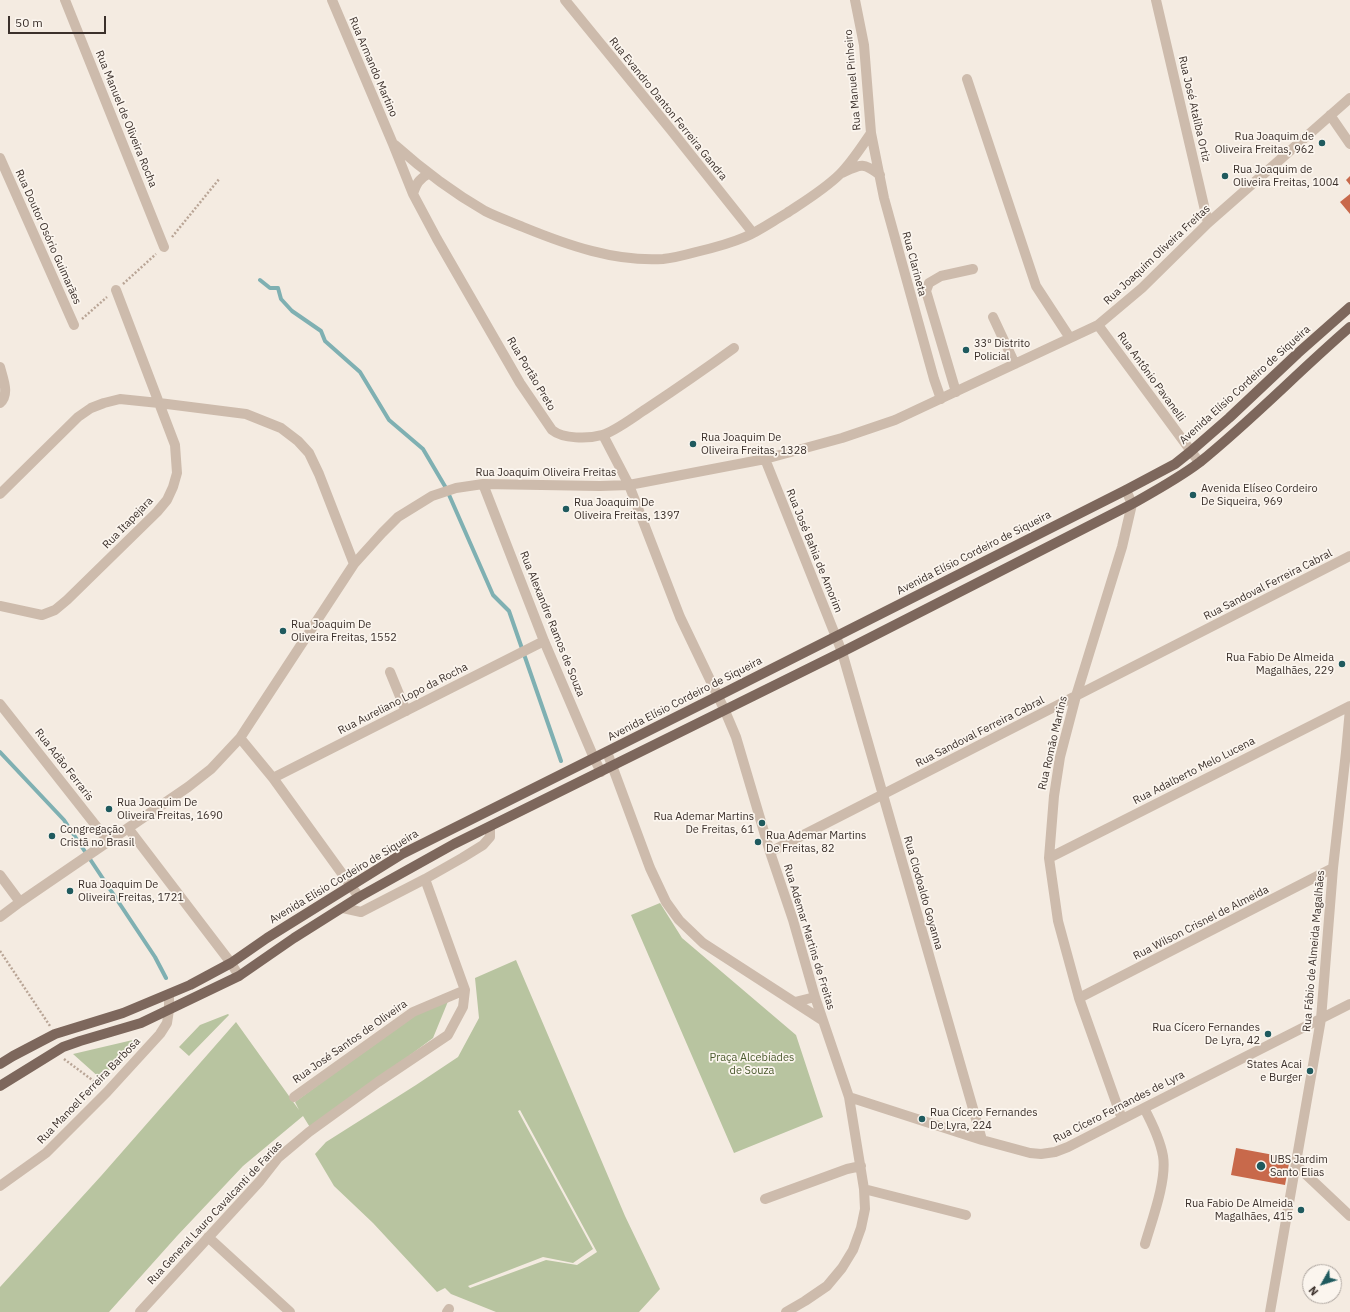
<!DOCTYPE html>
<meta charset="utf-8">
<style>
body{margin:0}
#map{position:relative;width:1350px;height:1312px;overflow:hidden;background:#f4ebe1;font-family:"IBM Plex Sans",sans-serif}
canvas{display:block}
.north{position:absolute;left:1302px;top:1264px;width:40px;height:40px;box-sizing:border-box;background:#fbf5ee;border:1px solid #aea6a0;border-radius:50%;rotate:231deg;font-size:11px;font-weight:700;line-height:16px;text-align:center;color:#3b302b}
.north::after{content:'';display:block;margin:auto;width:14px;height:18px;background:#1f5a5e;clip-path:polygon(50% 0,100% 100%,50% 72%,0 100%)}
.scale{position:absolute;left:8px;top:16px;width:98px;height:18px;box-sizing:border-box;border:2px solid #3b302b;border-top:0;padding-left:5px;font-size:12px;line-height:14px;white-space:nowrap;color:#3b302b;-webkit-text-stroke:3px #fbf5ee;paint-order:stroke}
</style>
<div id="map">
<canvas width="1350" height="1312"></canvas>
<div class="north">N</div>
<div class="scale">50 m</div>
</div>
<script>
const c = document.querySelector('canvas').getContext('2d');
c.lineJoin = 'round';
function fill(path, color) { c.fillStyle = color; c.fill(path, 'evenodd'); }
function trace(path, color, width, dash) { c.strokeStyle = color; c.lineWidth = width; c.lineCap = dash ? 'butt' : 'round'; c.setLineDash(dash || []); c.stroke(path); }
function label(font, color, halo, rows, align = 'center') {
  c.font = font + ' "IBM Plex Sans",sans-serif'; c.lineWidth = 3.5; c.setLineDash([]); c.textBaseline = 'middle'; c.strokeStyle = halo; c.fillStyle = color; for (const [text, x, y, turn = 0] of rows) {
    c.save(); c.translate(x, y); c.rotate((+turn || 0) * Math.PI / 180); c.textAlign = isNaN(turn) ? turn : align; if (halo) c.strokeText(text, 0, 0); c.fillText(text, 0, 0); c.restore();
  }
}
const green = new Path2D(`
 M660,903L682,938L796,1035L823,1117L734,1153L631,915Z
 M516,960L625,1216L660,1289L639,1312H496L451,1294L445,1288L437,1292L373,1223L334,1186L315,1154L326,1142L416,1085L458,1057L479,1018L475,978ZM520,1110L597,1252L577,1265L546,1260L470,1288L468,1286L543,1257L573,1263L593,1249L518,1111Z
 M449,999L433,1038L311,1129L303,1116L243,1166L177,1236L109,1312H0V1287L101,1176L236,1022L299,1110L295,1102L415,1014Z
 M228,1014L229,1015L189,1056L179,1047L200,1025Z
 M137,1039L101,1079L73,1054Z`);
const stream = new Path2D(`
 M260,280L270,288H278L281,299L292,311L321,331L325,341L360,372L389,420L423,449L446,488L493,595L509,611L561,761
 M0,752L64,820L155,957L166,978`);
const building = new Path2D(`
 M1350,176V185L1346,180Z
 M1350,194V214L1340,202Z
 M1236,1148L1290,1158L1285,1185L1231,1175Z`);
const path = new Path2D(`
 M172,237L220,178
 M123,284L156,254
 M82,319L107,297
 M0,951L50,1026
 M64,1059L99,1085`);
const minor = new Path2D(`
 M65,0L164,247
 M332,0L393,144L413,194L437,239L520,383L552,430C563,439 588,439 602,435C614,432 635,416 646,409C676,389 705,369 734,348
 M565,0L671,130L753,233
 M855,0L864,45L871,133L884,198L934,379L941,399
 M1156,0L1208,223
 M967,79L1036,286L1070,338
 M1330,115L1350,144
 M395,145C423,170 452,192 485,211C497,217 511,222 523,227C567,245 615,262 663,259C674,258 685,255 696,252C713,248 729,244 745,237C759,231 773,221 787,213C805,201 825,189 840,174C852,162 862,146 871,133
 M0,158L74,325
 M842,173C861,164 863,162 880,175
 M413,194C416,184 419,179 428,174
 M993,317L1015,364
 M1098,325L1199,462
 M0,367C3,379 10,394 0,403
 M956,392L926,291L929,283L941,276L973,269
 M603,435L629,485L680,617L725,711L736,737L770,852L793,920L815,997L849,1097L864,1189L865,1209L861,1228L853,1250L842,1268L827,1286L805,1301L786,1312
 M765,459L842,652L982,1140
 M483,484L544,641L594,758L601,772
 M0,494L78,417L91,408L104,403L120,399L159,403L246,414L281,428L298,441L309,453L319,474L354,564
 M0,606L42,615L55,610L67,600L157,512L167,500L173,487L177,473L175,445L116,290
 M390,672L406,711
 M0,704L108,841
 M240,738L273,778L359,897
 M607,752L650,868L666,902L679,920L703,943L822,1020
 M273,778L544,641
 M128,828L231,963L239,976
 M770,852L1350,556
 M1049,858L1350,706
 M0,875L20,902
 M343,908L361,912L425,879L462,858L483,845L490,837V827
 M0,917L20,902L188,787L211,769L240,738L354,564L382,533L398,517L432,496L456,488L483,484L600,486L629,485L765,459L842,438L895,420L1098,325L1142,288L1208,223L1350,98
 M1079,998L1333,868
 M795,1002L815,997
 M294,1097L413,1012L465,990
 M849,1097L982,1140L1030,1153L1041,1154L1055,1152L1068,1147L1144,1108L1350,1004
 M1144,1108C1152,1123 1160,1139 1163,1156C1167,1180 1152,1220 1145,1244
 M1122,1119L1079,998L1058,921L1049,858L1054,796L1060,757L1076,696L1122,547L1132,504L1126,490
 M1296,1165L1350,1216
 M0,1186L46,1153L107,1092L160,1034L167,1023L169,1010V995
 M864,1189L966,1215
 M765,1199L847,1169L861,1166
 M208,1237L290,1312
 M140,1312L260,1181L278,1158L309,1132L378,1082L448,1035L463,1007L465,990L425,879
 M447,1312L449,1309
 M1270,1312L1321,1019L1333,868L1346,752L1350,709`);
const major = new Path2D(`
 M0,1064L13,1056L55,1034L123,1013L190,985L231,963L267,938L402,854L718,696L1126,490L1175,464L1190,452L1229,418L1298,353L1350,307
 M0,1086L63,1047L80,1041L141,1023L239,976L294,938L359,897L454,844L842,652L1132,504C1155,491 1179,478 1200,462C1252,420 1299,371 1350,327`);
const markers = [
 [1322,143,4,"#1f5a5e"],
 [1225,176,4,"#1f5a5e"],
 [966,350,4,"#1f5a5e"],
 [693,444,4,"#1f5a5e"],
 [1193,495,4,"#1f5a5e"],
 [566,509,4,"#1f5a5e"],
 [283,631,4,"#1f5a5e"],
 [1342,664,4,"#1f5a5e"],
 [109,809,4,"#1f5a5e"],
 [762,823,4,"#1f5a5e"],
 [52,836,4,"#1f5a5e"],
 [758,842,4,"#1f5a5e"],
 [70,891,4,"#1f5a5e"],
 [1268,1034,4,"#1f5a5e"],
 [1310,1071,4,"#1f5a5e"],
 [922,1119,4,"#1f5a5e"],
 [1261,1166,5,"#1f5a5e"],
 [1301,1210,4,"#1f5a5e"]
];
const streetNames = [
 ["Rua Armando Martino",373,67,67],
 ["Rua Manuel Pinheiro",853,80,-95],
 ["Rua Evandro Danton Ferreira Gandra",668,109,51],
 ["Rua José Ataliba Ortiz",1194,109,77],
 ["Rua Manuel de Oliveira Rocha",126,119,68],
 ["Rua Doutor Osório Guimarães",48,237,66],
 ["Rua Joaquim Oliveira Freitas",1157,255,-43],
 ["Rua Clarineta",914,264,75],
 ["Rua Portão Preto",531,374,59],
 ["Rua Antônio Pavanelli",1151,377,54],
 ["Avenida Elísio Cordeiro de Siqueira",1245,385,-42],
 ["Rua Joaquim Oliveira Freitas",546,473],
 ["Rua Itapejara",128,523,-46],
 ["Rua José Bahia de Amorim",814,551,68],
 ["Avenida Elísio Cordeiro de Siqueira",974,553,-27],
 ["Rua Sandoval Ferreira Cabral",1268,585,-27],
 ["Rua Alexandre Ramos de Souza",552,624,68],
 ["Rua Aureliano Lopo da Rocha",403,699,-27],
 ["Avenida Elísio Cordeiro de Siqueira",685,699,-27],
 ["Rua Sandoval Ferreira Cabral",980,732,-27],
 ["Rua Romão Martins",1053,743,-77],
 ["Rua Adão Ferraris",64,765,52],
 ["Rua Adalberto Melo Lucena",1194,771,-27],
 ["Avenida Elísio Cordeiro de Siqueira",344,877,-31],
 ["Rua Clodoaldo Goyanna",923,893,74],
 ["Rua Wilson Crisnel de Almeida",1201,923,-27],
 ["Rua Ademar Martins de Freitas",809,937,73],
 ["Rua Fábio de Almeida Magalhães",1314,951,-85],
 ["Rua José Santos de Oliveira",350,1042,-35],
 ["Rua Manoel Ferreira Barbosa",89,1091,-46],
 ["Rua Cícero Fernandes de Lyra",1119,1107,-27],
 ["Rua General Lauro Cavalcanti de Farias",215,1213,-47]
];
const poiNames = [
 ["Rua Joaquim de",1314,137,"right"],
 ["Oliveira Freitas, 962",1314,150,"right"],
 ["Rua Joaquim de",1233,170],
 ["Oliveira Freitas, 1004",1233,183],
 ["33º Distrito",974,344],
 ["Policial",974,357],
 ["Rua Joaquim De",701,438],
 ["Oliveira Freitas, 1328",701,451],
 ["Avenida Elíseo Cordeiro",1201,489],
 ["De Siqueira, 969",1201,502],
 ["Rua Joaquim De",574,503],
 ["Oliveira Freitas, 1397",574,516],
 ["Rua Joaquim De",291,625],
 ["Oliveira Freitas, 1552",291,638],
 ["Rua Fabio De Almeida",1334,658,"right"],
 ["Magalhães, 229",1334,671,"right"],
 ["Rua Joaquim De",117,803],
 ["Oliveira Freitas, 1690",117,816],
 ["Rua Ademar Martins",754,817,"right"],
 ["De Freitas, 61",754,830,"right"],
 ["Congregação",60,830],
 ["Cristã no Brasil",60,843],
 ["Rua Ademar Martins",766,836],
 ["De Freitas, 82",766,849],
 ["Rua Joaquim De",78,885],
 ["Oliveira Freitas, 1721",78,898],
 ["Rua Cícero Fernandes",1260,1028,"right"],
 ["De Lyra, 42",1260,1041,"right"],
 ["States Acai",1302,1065,"right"],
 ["e Burger",1302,1078,"right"],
 ["Rua Cícero Fernandes",930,1113],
 ["De Lyra, 224",930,1126],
 ["UBS Jardim",1270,1160],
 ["Santo Elias",1270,1173],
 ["Rua Fabio De Almeida",1293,1204,"right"],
 ["Magalhães, 415",1293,1217,"right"]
];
const parkNames = [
 ["Praça Alcebíades",752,1058],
 ["de Souza",752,1071]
];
fill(green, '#b8c4a0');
trace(stream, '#7fb0b2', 4);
fill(building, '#c8694b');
trace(path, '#b9a596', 2.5, [2, 2]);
trace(minor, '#cdbbac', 10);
trace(major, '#7d675c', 10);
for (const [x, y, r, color] of markers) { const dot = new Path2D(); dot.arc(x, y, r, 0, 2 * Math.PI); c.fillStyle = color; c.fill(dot); trace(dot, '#fbf5ee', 1.5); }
label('11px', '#3b302b', '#fbf5ee', streetNames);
label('11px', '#3b302b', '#fbf5ee', poiNames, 'left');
label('11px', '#4a5a2e', '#fbf5ee', parkNames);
</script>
